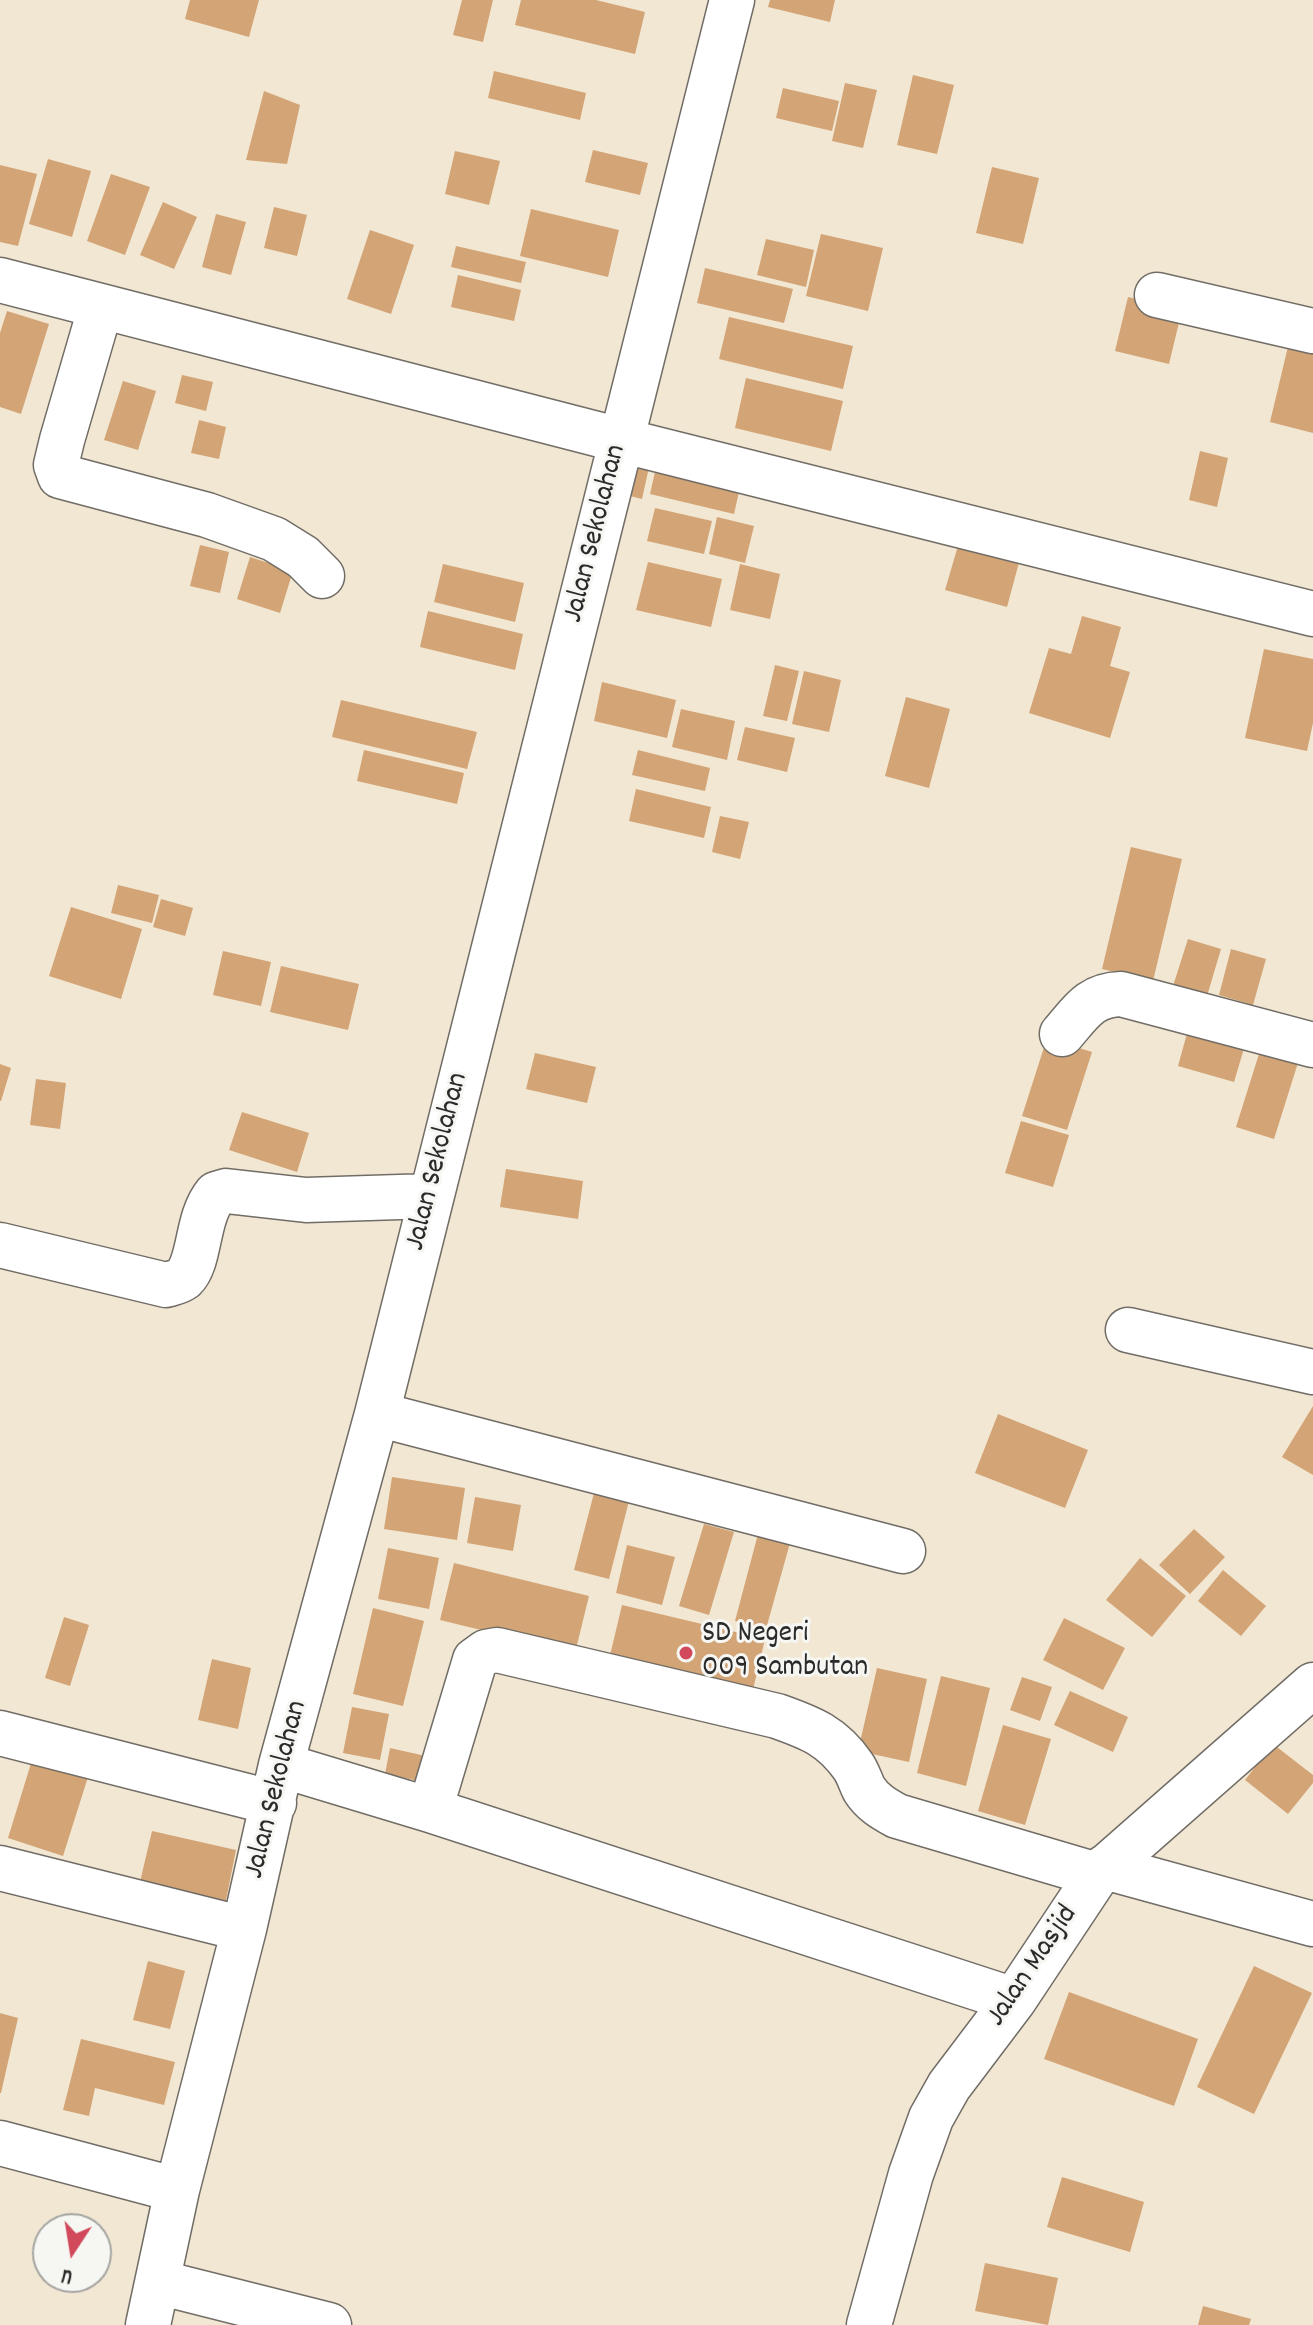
<!DOCTYPE html>
<style>
body{margin:0}
#map{position:relative;width:1313px;height:2325px;overflow:hidden;background:#f2e7d3;font-family:Dekko,sans-serif}
canvas{display:block}
.north{position:absolute;left:32px;top:2213px;width:80px;height:80px;box-sizing:border-box;background:#f6f6f2;border:2px solid #a5a5a2;border-radius:50%;rotate:192deg;font-size:22px;font-weight:700;line-height:32px;text-align:center;color:#2b2b2b}
.north::after{content:'';display:block;margin:auto;width:28px;height:36px;background:#d1495b;clip-path:polygon(50% 0,100% 100%,50% 72%,0 100%)}
</style>
<div id="map">
<canvas width="1313" height="2325"></canvas>
<div class="north">U</div>
</div>
<script>
const c = document.querySelector('canvas').getContext('2d');
c.lineJoin = 'round';
function fill(path, color) { c.fillStyle = color; c.fill(path, 'evenodd'); }
function trace(path, color, width, dash) { c.strokeStyle = color; c.lineWidth = width; c.lineCap = dash ? 'butt' : 'round'; c.setLineDash(dash || []); c.stroke(path); }
function label(font, color, halo, rows, align = 'center') {
  c.font = font + ' Dekko,sans-serif'; c.lineWidth = 6; c.setLineDash([]); c.textBaseline = 'middle'; c.strokeStyle = halo; c.fillStyle = color; for (const [text, x, y, turn = 0] of rows) {
    c.save(); c.translate(x, y); c.rotate((+turn || 0) * Math.PI / 180); c.textAlign = isNaN(turn) ? turn : align; if (halo) c.strokeText(text, 0, 0); c.fillText(text, 0, 0); c.restore();
  }
}
const building = new Path2D(`
 M190,0H259L249,37L185,19Z
 M462,0H493L483,42L453,35Z
 M521,0H596L645,12L635,54L515,25Z
 M770,0H835L830,22L768,7Z
 M494,71L586,93L580,120L488,98Z
 M913,75L954,85L937,154L897,145Z
 M845,83L877,90L863,148L832,141Z
 M783,88L839,101L832,131L776,118Z
 M264,91L300,105L287,164L246,160Z
 M593,150L648,163L640,195L585,182Z
 M455,151L500,161L489,205L445,194Z
 M48,159L91,171L72,237L29,224Z
 M0,165L37,174L18,246L0,242Z
 M992,167L1039,178L1023,244L976,233Z
 M111,174L150,187L125,255L87,241Z
 M163,202L197,217L174,269L140,255Z
 M274,207L307,215L297,256L264,248Z
 M531,209L619,230L608,277L520,256Z
 M216,214L246,222L231,275L202,267Z
 M370,230L414,245L391,314L347,299Z
 M821,234L883,248L868,311L806,296Z
 M766,239L814,250L806,287L757,275Z
 M456,246L526,262L521,283L451,267Z
 M705,268L793,289L784,323L697,303Z
 M458,275L521,290L514,321L451,307Z
 M1128,297L1182,310L1169,364L1115,351Z
 M7,311L49,324L21,414L0,407V333Z
 M729,317L853,346L843,389L719,359Z
 M1291,334L1313,339V433L1270,422Z
 M182,375L213,382L206,411L175,403Z
 M746,378L843,401L831,451L735,428Z
 M123,381L156,391L138,450L104,440Z
 M199,420L226,427L219,459L191,453Z
 M621,447L652,454L642,499L610,491Z
 M1200,451L1228,458L1217,507L1189,500Z
 M659,454L743,474L734,514L650,494Z
 M655,508L712,521L704,554L647,541Z
 M717,517L754,526L745,563L709,554Z
 M960,539L1021,555L1007,607L945,590Z
 M200,545L229,552L220,593L190,586Z
 M250,557L293,571L280,613L237,599Z
 M648,562L722,579L711,627L636,610Z
 M443,564L524,583L515,622L434,602Z
 M740,564L780,574L770,619L730,610Z
 M428,611L523,634L515,670L420,647Z
 M1082,616L1121,627L1110,666L1130,672L1110,738L1029,713L1049,648L1071,654Z
 M1264,649L1313,659V723L1307,751L1245,738Z
 M775,665L799,671L787,721L763,716Z
 M804,671L841,680L829,732L792,724Z
 M602,682L676,700L667,738L594,721Z
 M906,697L950,709L929,788L885,776Z
 M341,700L477,732L467,769L332,737Z
 M681,709L735,721L727,760L672,747Z
 M745,727L795,738L787,772L737,760Z
 M364,750L464,773L457,804L357,781Z
 M638,750L710,768L705,791L632,775Z
 M636,789L711,807L704,838L629,821Z
 M720,816L749,822L740,859L712,852Z
 M1131,847L1182,859L1153,981L1102,969Z
 M118,885L159,895L152,923L111,913Z
 M161,899L193,908L185,936L153,927Z
 M71,907L142,929L121,999L49,976Z
 M1188,939L1221,949L1207,996L1173,986Z
 M1231,949L1266,959L1253,1005L1219,995Z
 M223,951L271,962L261,1006L213,995Z
 M281,966L359,984L348,1030L270,1012Z
 M1191,1019L1248,1035L1234,1082L1178,1066Z
 M1047,1038L1092,1052L1067,1130L1022,1116Z
 M1264,1038L1302,1050L1274,1139L1236,1127Z
 M535,1053L596,1067L587,1103L526,1089Z
 M0,1064L11,1068L1,1101H0Z
 M36,1079L66,1083L60,1129L30,1125Z
 M242,1112L309,1133L297,1172L229,1150Z
 M1021,1121L1069,1135L1053,1187L1005,1173Z
 M506,1169L583,1181L578,1219L500,1207Z
 M1313,1406V1475L1282,1457Z
 M998,1414L1088,1450L1065,1508L975,1473Z
 M392,1477L465,1488L457,1540L384,1529Z
 M594,1493L629,1501L609,1579L574,1570Z
 M475,1497L521,1505L513,1551L467,1543Z
 M704,1524L734,1532L709,1615L679,1606Z
 M1194,1529L1225,1557L1190,1594L1159,1565Z
 M758,1534L790,1543L766,1629L735,1621Z
 M627,1545L675,1557L662,1605L616,1593Z
 M388,1548L439,1558L429,1609L378,1599Z
 M1140,1558L1186,1596L1152,1637L1106,1600Z
 M454,1563L589,1596L575,1653L440,1620Z
 M1223,1570L1266,1606L1241,1636L1198,1601Z
 M622,1605L765,1639L750,1702L607,1668Z
 M373,1608L424,1621L403,1706L353,1694Z
 M64,1617L89,1625L70,1686L45,1678Z
 M1064,1618L1125,1648L1103,1690L1043,1660Z
 M212,1659L251,1668L238,1729L198,1720Z
 M877,1668L927,1679L909,1762L858,1751Z
 M941,1676L990,1688L966,1786L917,1773Z
 M1022,1677L1052,1687L1040,1721L1010,1710Z
 M1070,1691L1128,1717L1113,1752L1054,1725Z
 M352,1707L389,1714L380,1760L343,1753Z
 M1003,1725L1051,1739L1025,1825L978,1811Z
 M1273,1744L1313,1775V1783L1288,1814L1245,1780Z
 M390,1748L430,1757L424,1782L385,1774Z
 M32,1760L88,1777L63,1856L8,1838Z
 M152,1831L236,1850L225,1905L139,1886Z
 M148,1961L185,1971L170,2029L133,2020Z
 M1254,1966L1312,1993L1254,2114L1197,2087Z
 M1069,1992L1198,2039L1174,2106L1044,2059Z
 M0,2013L18,2018L1,2093H0Z
 M81,2039L175,2062L164,2105L95,2088L89,2116L63,2110Z
 M1062,2177L1144,2202L1130,2252L1047,2227Z
 M985,2263L1058,2278L1048,2325L975,2311Z
 M1203,2306L1251,2319L1249,2325H1198Z`);
const minor = new Path2D(`
 M0,280L620,440L1313,614
 M1157,295L1313,331
 M101,306L62,440L56,465L60,476L207,515L274,539L303,557L322,576
 M1062,1034C1081,1012 1090,995 1121,994L1313,1045
 M0,1245L166,1285C172,1283 179,1282 184,1278C201,1261 196,1218 216,1194L226,1191L306,1200L431,1196
 M1128,1330L1313,1372
 M377,1414L903,1551
 M0,1733L274,1803
 M281,1765L430,1810L1014,2000
 M430,1810L475,1660L486,1652L497,1650L777,1716C811,1728 832,1736 853,1766C858,1773 860,1781 864,1789C872,1802 884,1809 897,1816L1097,1875
 M1105,1867L1313,1924
 M0,1868L244,1929
 M0,2143L177,2190
 M158,2282L329,2325
 M148,2325L177,2190L244,1929L281,1765L377,1414L732,0
 M869,2325L911,2174L931,2118L949,2086L1014,2000L1097,1875L1313,1685`);
const markers = [
 [686,1653,8,"#d1495b"]
];
const streetNames = [
 ["Jalan Sekolahan",597,534,-76],
 ["Jalan Sekolahan",439,1162,-76],
 ["Jalan Sekolahan",278,1790,-76],
 ["Jalan Masjid",1034,1967,-56]
];
const poiNames = [
 ["SD Negeri",702,1636],
 ["009 Sambutan",702,1670]
];
fill(building, '#d3a475');
trace(minor, '#716d66', 47);
trace(minor, '#fff', 44);
for (const [x, y, r, color] of markers) { const dot = new Path2D(); dot.arc(x, y, r, 0, 2 * Math.PI); c.fillStyle = color; c.fill(dot); trace(dot, '#f6f6f2', 3); }
label('30px', '#2b2b2b', '#f6f6f2', streetNames);
label('30px', '#2b2b2b', '#f6f6f2', poiNames, 'left');
</script>
